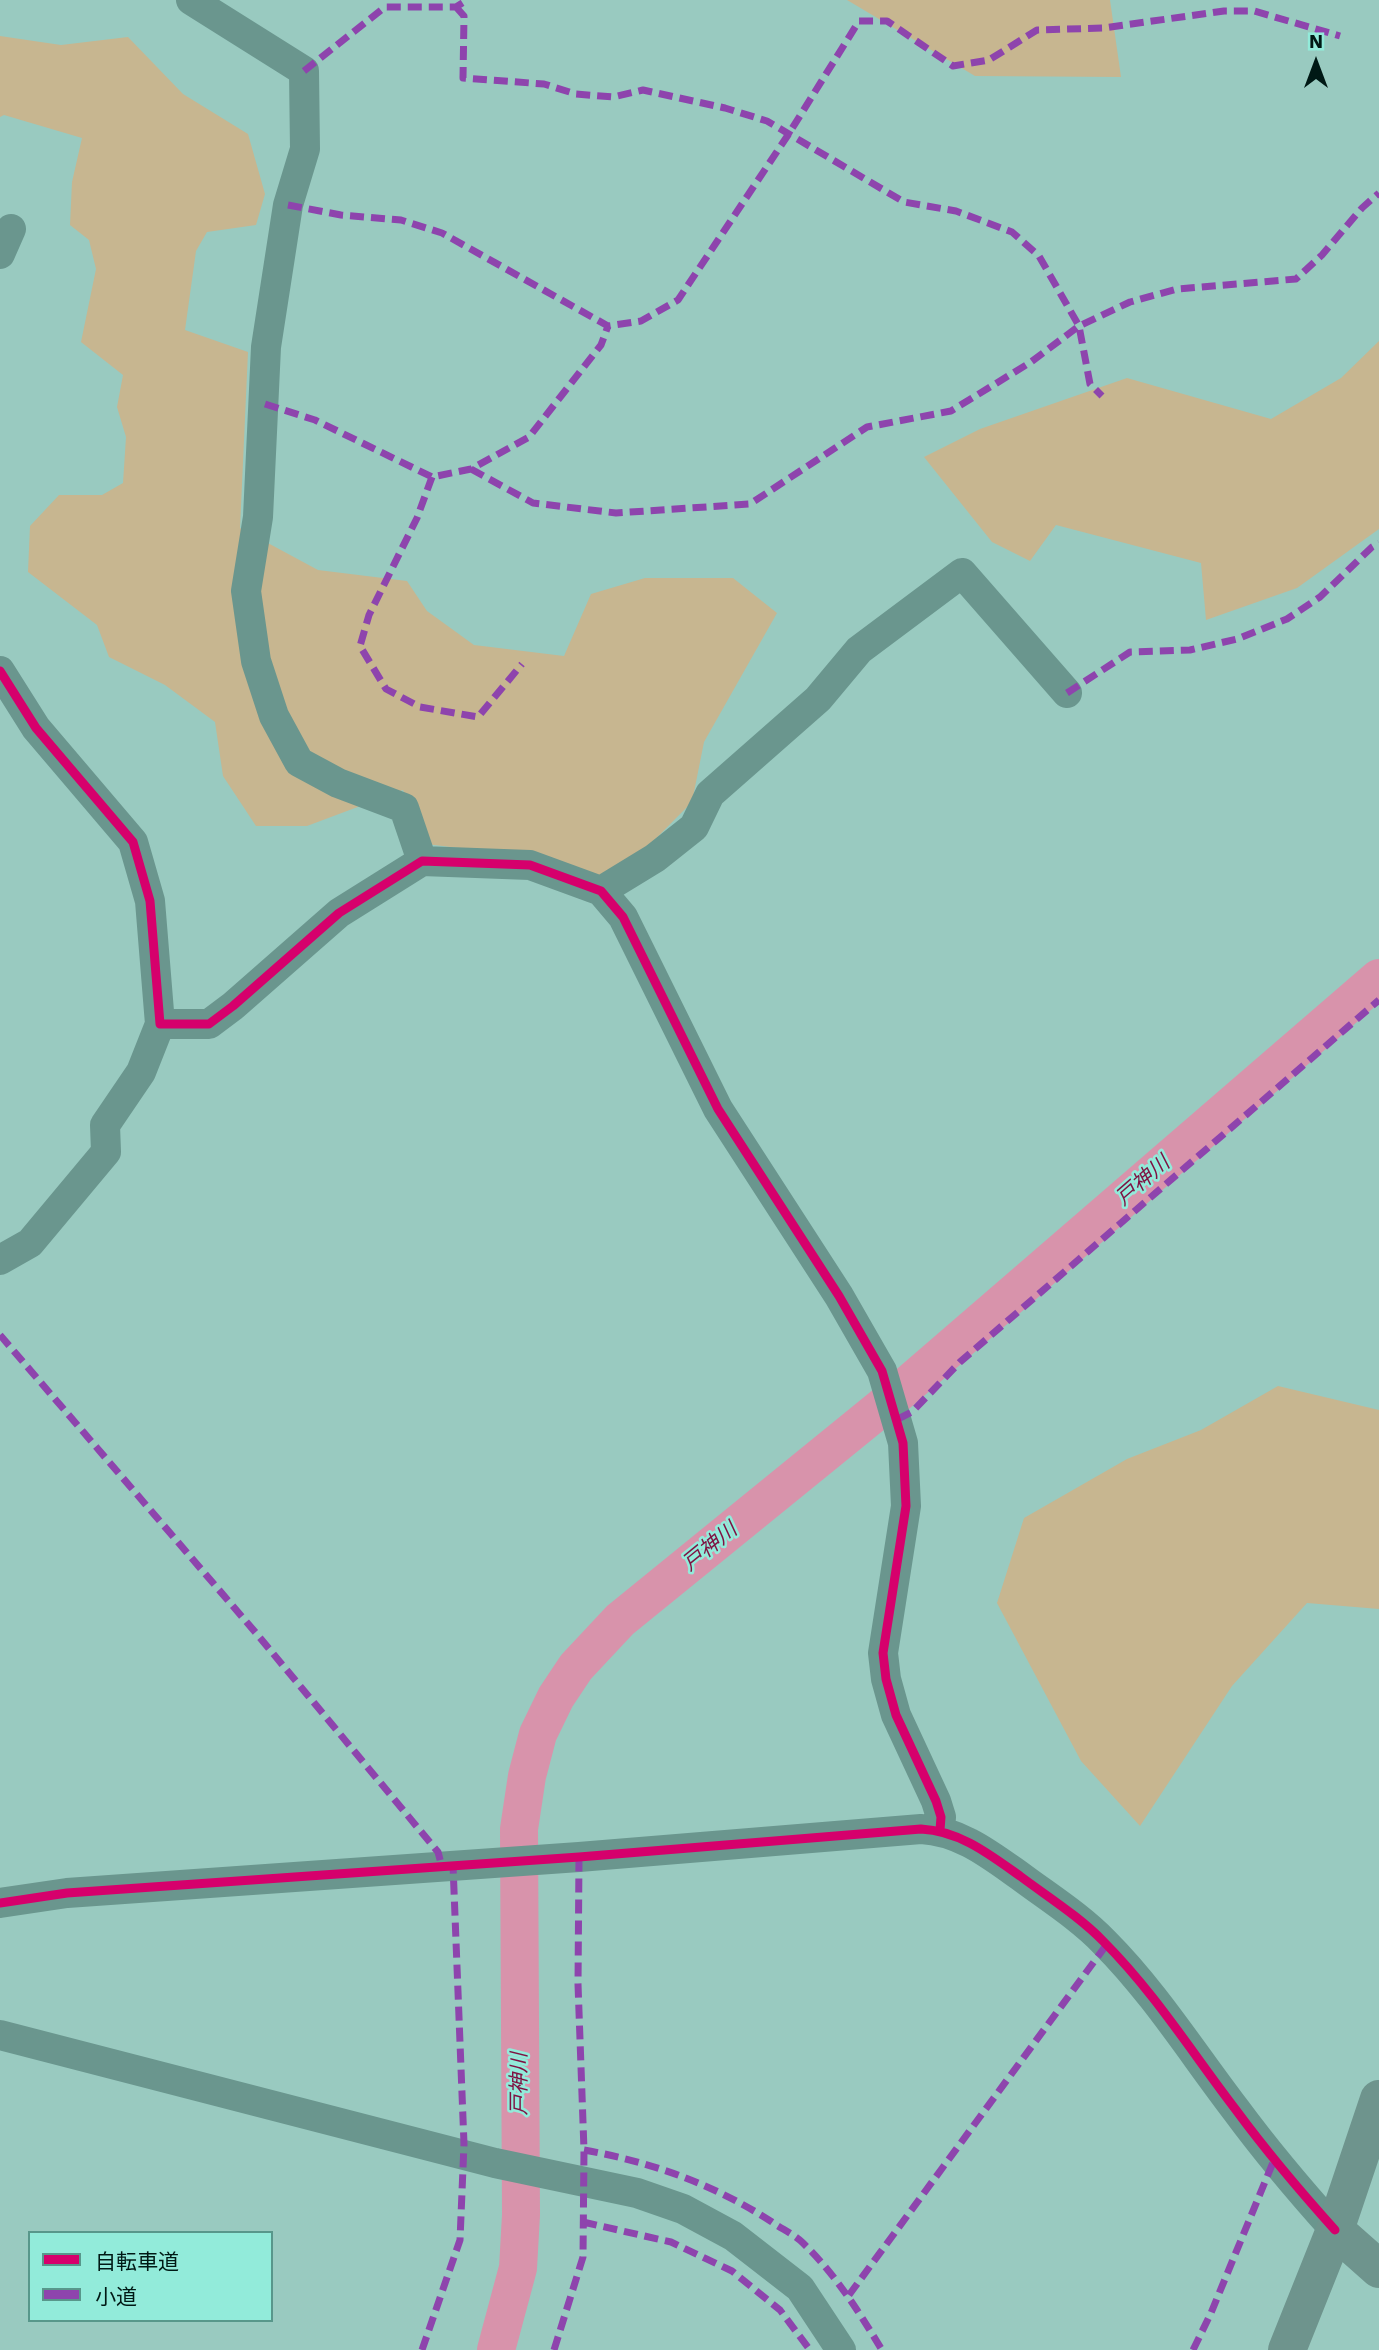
<!DOCTYPE html>
<meta charset="utf-8">
<style>
body{margin:0}
#map{position:relative;width:1379px;height:2350px;overflow:hidden;background:#99cac0;font-family:"Work Sans","Noto Sans JP",sans-serif}
canvas{display:block}
.legend{position:absolute;left:28px;top:2231px;width:245px;height:91px;box-sizing:border-box;background:#92ebda;border:2px solid #58978b;margin:0;padding:9px 12px;list-style:none;font-size:21px;color:#001915}
.legend li{display:flex;align-items:center;gap:14px;height:35px}
.legend b{width:35px;border:2px solid #58978b}
.north{position:absolute;left:1281px;top:28px;width:70px;height:70px;-webkit-text-stroke:5px #92ebda;paint-order:stroke;rotate:0deg;font-size:19px;font-weight:700;line-height:28px;text-align:center;color:#001915}
.north::after{content:'';display:block;margin:auto;width:24px;height:32px;background:#001915;clip-path:polygon(50% 0,100% 100%,50% 72%,0 100%)}
</style>
<div id="map">
<canvas width="1379" height="2350"></canvas>
<ul class="legend">
<li><b style="height:9px;background:#d6006c"></b>自転車道</li>
<li><b style="height:9px;background:#8e44ad"></b>小道</li>
</ul>
<div class="north">N</div>
</div>
<script>
const c = document.querySelector('canvas').getContext('2d');
c.lineJoin = 'round';
function fill(path, color) { c.fillStyle = color; c.fill(path, 'evenodd'); }
function trace(path, color, width, dash) { c.strokeStyle = color; c.lineWidth = width; c.lineCap = dash ? 'butt' : 'round'; c.setLineDash(dash || []); c.stroke(path); }
function label(font, color, halo, rows, align = 'center') {
  c.font = font + ' "Work Sans","Noto Sans JP",sans-serif'; c.lineWidth = 5; c.setLineDash([]); c.textBaseline = 'middle'; c.strokeStyle = halo; c.fillStyle = color; for (const [text, x, y, turn = 0] of rows) {
    c.save(); c.translate(x, y); c.rotate((+turn || 0) * Math.PI / 180); c.textAlign = isNaN(turn) ? turn : align; if (halo) c.strokeText(text, 0, 0); c.fillText(text, 0, 0); c.restore();
  }
}
const green = new Path2D(`
 M847,0H1110L1121,77L975,76Z
 M0,36L61,45L128,37L183,94L248,134L265,194L256,225L207,232L196,251L185,330L248,352L240,528L318,570L407,581L427,611L474,645L564,656L591,594L645,578H733L777,613L704,742L692,802L610,885L518,855L426,844L403,790L307,826H256L223,776L215,722L165,685L109,657L97,625L28,572L30,526L59,495H102L123,483L126,437L117,407L123,375L81,342L96,269L89,240L70,225L72,182L82,138L4,115L0,117Z
 M1379,341V529L1297,588L1206,620L1201,563L1056,525L1030,561L992,542L924,457L980,429L1127,378L1271,419L1341,378Z
 M1278,1386L1379,1410V1609L1307,1603L1232,1686L1140,1826L1081,1761L997,1603L1024,1518L1127,1459L1201,1430Z`);
const river = new Path2D(`
 M496,2350L518,2268L521,2215L519,1829L527,1776L538,1734L556,1697L576,1667L620,1620L882,1407L1379,978`);
const minor = new Path2D(`
 M191,0L304,71L305,149L288,205L266,347L258,517L246,591L256,661L274,716L299,762L338,783L404,808L422,861
 M0,254L11,229
 M0,671L36,728L133,842L150,901L160,1024L141,1072L105,1125L106,1152L30,1243L0,1260
 M601,891L655,858L694,827L710,794L818,699L859,650L962,573L1067,693
 M160,1024H209L233,1006L339,913L422,861L530,865L601,891L623,917L718,1109L839,1296L882,1371L903,1443L906,1506L883,1653L886,1679L896,1715L936,1801L941,1817L940,1830
 M0,1903L67,1893L579,1857L921,1829C960,1831 989,1854 1020,1876C1048,1897 1080,1917 1104,1942C1154,1992 1193,2054 1236,2110C1267,2152 1300,2191 1335,2230
 M0,2035L495,2163L637,2193L683,2209L733,2236L800,2288L841,2350`);
const major = new Path2D(`
 M1335,2230L1379,2269
 M1287,2350L1335,2230L1379,2099`);
const quiet = new Path2D(`
 M456,7L464,16L463,78L544,84L576,94L613,97L643,90L725,108L767,121L904,202L956,211L1012,232L1039,256L1079,326L1090,384L1102,396
 M304,71L385,7H456L467,0
 M288,205L341,215L401,220L442,233L608,326L641,321L678,300L788,135L859,21H887L953,66L989,60L1037,30L1103,28L1224,11H1254L1340,36
 M265,404L315,420L432,477L471,469L529,437L601,345L608,326
 M471,469L533,503L616,513L750,504L867,427L951,411L1031,362L1079,326L1130,302L1177,289L1296,279L1322,255L1362,208L1379,193
 M432,477L417,518L369,615L360,646L386,689L420,707L478,717L522,664
 M1067,693L1130,652L1190,650L1237,639L1287,619L1320,597L1372,547L1379,543
 M0,1335L256,1633L438,1852L442,1867
 M898,1419L912,1412L960,1362L1379,1000
 M584,2150C652,2162 715,2185 772,2222C782,2229 795,2235 803,2243C836,2275 859,2312 882,2350
 M583,2222L671,2242L732,2271L780,2310L810,2350
 M849,2295L1107,1944
 M422,2350L460,2240L464,2144L453,1865
 M554,2350L583,2257L584,2150L578,1984L579,1857
 M1193,2350L1211,2313L1274,2160`);
const cycleway = new Path2D(`
 M0,671L36,728L133,842L150,901L160,1024H209L233,1006L339,913L422,861L530,865L601,891L623,917L718,1109L839,1296L882,1371L903,1443L906,1506L883,1653L886,1679L896,1715L936,1801L941,1817L940,1830
 M0,1903L67,1893L579,1857L921,1829C960,1831 989,1854 1020,1876C1048,1897 1080,1917 1104,1942C1154,1992 1193,2054 1236,2110C1267,2152 1300,2191 1335,2230`);
const waterNames = [
 ["戸神川",1143,1181,-41],
 ["戸神川",710,1547,-39],
 ["戸神川",520,2084,-90]
];
fill(green, '#c7b690');
trace(river, '#d893ab', 38);
trace(minor, '#6a968e', 30);
trace(major, '#6e948d', 38);
trace(quiet, '#8e44ad', 7, [14, 7]);
trace(cycleway, '#d6006c', 9);
label('italic 21px', '#7f1242', '#92ebda', waterNames);
</script>
